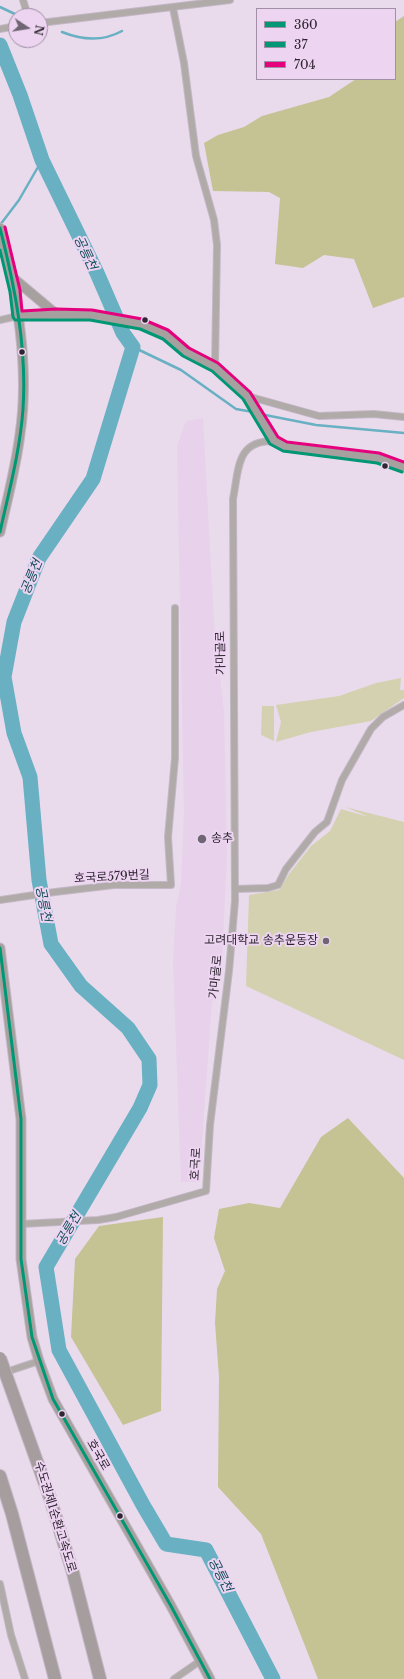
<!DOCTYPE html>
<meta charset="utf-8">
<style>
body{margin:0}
#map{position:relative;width:404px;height:1679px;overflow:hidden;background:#e9dbec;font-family:"Libre Baskerville",serif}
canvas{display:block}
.legend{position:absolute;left:256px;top:8px;width:140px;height:72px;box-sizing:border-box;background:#edd5f2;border:1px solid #a18fa5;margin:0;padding:5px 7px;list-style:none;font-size:12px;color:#2f2631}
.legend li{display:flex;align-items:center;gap:8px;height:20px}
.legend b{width:20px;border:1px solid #a18fa5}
.north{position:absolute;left:8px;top:8px;width:40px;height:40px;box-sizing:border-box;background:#edd5f2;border:1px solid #a18fa5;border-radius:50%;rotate:102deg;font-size:11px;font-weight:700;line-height:16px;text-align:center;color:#2f2631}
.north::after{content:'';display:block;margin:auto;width:14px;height:18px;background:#706572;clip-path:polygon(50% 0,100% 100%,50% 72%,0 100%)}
</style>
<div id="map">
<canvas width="404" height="1679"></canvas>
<ul class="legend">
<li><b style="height:5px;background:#009775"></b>360</li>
<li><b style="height:5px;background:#009775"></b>37</li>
<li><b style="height:5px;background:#e5007d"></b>704</li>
</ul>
<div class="north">N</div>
</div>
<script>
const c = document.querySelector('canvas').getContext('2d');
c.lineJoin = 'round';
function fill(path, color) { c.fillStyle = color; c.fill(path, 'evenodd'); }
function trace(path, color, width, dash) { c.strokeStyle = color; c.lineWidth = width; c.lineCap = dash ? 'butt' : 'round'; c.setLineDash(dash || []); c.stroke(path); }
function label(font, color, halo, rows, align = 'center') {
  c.font = font + ' "Libre Baskerville","Noto Sans KR",serif'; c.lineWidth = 4; c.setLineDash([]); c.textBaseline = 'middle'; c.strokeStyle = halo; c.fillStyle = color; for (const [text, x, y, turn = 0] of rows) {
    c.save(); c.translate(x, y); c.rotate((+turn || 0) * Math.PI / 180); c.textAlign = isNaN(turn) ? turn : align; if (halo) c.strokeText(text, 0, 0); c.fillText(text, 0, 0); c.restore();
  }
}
const built = new Path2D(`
 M203,418L214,622L224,712L227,854L222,961L212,1003L199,1182H181L173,961L176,908L181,883L184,812L177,446L186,421Z`);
const green = new Path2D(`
 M401,678L400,690H404V698L371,721L311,732L276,742L281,722L276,705L339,696L376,683Z
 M262,706H274V741L261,735Z
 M345,807L404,822V1060L246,986L249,895L279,890L289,874L311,846L330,831L341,809L369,817Z`);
const forest = new Path2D(`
 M404,16V297L373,308L354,259L324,255L303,268L275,264L280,198L269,192L213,191L204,143L218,135L244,127L262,116L329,97L356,79H395V22Z
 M348,1118L404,1178V1679H318L261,1534L218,1487L219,1377L215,1323L217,1289L225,1271L214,1238L219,1209L249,1203L280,1208L321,1137Z
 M163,1217L161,1411L123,1425L71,1337L75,1259L99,1226Z`);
const stream = new Path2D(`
 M0,7L17,15
 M62,32C82,40 102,42 122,31
 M0,225L19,200L42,160
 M133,347L181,370L236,409L253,412
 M260,414L316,425L404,433`);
const river = new Path2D(`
 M0,45L20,95L42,160L97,273L123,333L133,347L93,479L39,558L14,622L4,677L14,733L30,777L39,880L51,944L81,986L128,1028L149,1059L150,1085L140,1108L46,1267L59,1350L143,1505L166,1544L206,1550L273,1679`);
const street = new Path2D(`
 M23,0L28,16
 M173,8L184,63L196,156L214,220L217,245L215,367
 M40,23L230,0
 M0,29L16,26
 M0,320L18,316
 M247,396L319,416L374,414L404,417
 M235,889L268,888L278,885L286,869L315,832L327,822L342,780L371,729L383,717L404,705
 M0,900L55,892L114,885H171L168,837L175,758V608
 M21,1224L98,1220L116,1217L206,1191L210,1125L229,971L235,901L233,499C239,469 236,440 274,441
 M3,1373L39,1361
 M0,1584L11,1635L25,1679
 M174,1679L200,1661`);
const secondary = new Path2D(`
 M0,228C17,291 30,369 20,434C16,467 7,500 0,532
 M12,277L56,314
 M18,316L56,314L91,315L141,324L166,335L186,352L215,367L247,396L274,441L285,447L378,458L404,467
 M0,948L21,1119V1259L32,1337L39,1361L53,1399L171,1606L210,1679`);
const highway = new Path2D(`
 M0,1476L12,1514L55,1679
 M50,1498L73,1573L100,1679`);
const highwayBridge = new Path2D(`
 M0,1358L50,1498`);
const bus1 = new Path2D(`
 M0,228C15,287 27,348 23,409C20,451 9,491 0,532
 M0,948L21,1119V1259L32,1337L53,1399L171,1606L210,1679`);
const bus2 = new Path2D(`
 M0,250L10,292L13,317L15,320H90L140,329L163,339L183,356L212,371L243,399L270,444L283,451L377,463L402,472`);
const bus3 = new Path2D(`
 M5,227L20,290L22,311L56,309L92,310L142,319L168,330L189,348L218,363L250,392L278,437L287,442L379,453L404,462`);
const markers = [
 [145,320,3.5,"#2f2631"],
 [22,352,3.5,"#2f2631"],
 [385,466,3.5,"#2f2631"],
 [202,839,5,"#706572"],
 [326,941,4,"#706572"],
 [62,1414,3.5,"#2f2631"],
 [120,1516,3.5,"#2f2631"]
];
const streetNames = [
 ["가마골로",221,653,-91],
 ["호국로579번길",112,877,-3],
 ["가마골로",216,977,-84],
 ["호국로",196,1164,-87],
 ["호국로",98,1455,60],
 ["수도권제1순환고속도로",55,1517,73]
];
const poiNames = [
 ["송추",211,839],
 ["고려대학교 송추운동장",318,941,"right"]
];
const waterNames = [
 ["공릉천",85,253,65],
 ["공릉천",32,577,-68],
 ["공릉천",43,904,79],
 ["공릉천",69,1229,-59],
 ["공릉천",220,1575,63]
];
fill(built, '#e7d1eb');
fill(green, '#d4d1b1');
fill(forest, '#c5c294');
trace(stream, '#69b0c3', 2.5);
trace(river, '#69b0c3', 15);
trace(street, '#c3b8c5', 8);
trace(secondary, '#c3b8c5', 11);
trace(highway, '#c3b8c5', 14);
trace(street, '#b0aaa9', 6);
trace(secondary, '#a6a09f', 9);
trace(highway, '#a69e9e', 12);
trace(highwayBridge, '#c3b8c5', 14, []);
trace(highwayBridge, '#a69e9e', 12);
trace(bus1, '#009775', 3);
trace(bus2, '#009775', 3);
trace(bus3, '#e5007d', 3);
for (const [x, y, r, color] of markers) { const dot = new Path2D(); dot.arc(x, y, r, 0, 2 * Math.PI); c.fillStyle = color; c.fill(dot); trace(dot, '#edd5f2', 1.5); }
label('12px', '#2f2631', '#edd5f2', streetNames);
label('12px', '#2f2631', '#edd5f2', poiNames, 'left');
label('italic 13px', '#0f4c57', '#edd5f2', waterNames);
</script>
